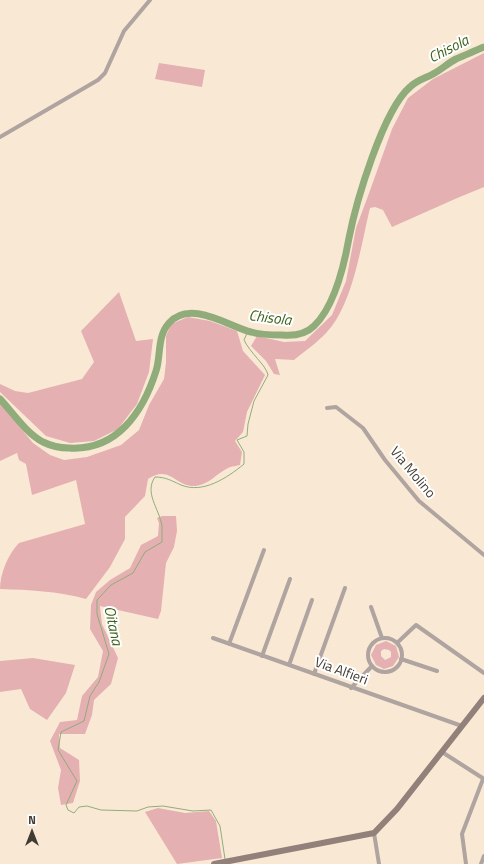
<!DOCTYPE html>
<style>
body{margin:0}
#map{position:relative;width:484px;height:864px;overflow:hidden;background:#f9e9d4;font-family:"Titillium Web",sans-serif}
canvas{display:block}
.north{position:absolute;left:12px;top:812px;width:40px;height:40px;-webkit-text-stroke:3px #fff;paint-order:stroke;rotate:0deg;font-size:11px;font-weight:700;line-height:16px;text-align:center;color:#423b33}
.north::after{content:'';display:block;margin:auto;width:14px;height:18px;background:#423b33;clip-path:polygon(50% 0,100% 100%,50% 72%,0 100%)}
</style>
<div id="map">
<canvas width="484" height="864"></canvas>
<div class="north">N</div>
</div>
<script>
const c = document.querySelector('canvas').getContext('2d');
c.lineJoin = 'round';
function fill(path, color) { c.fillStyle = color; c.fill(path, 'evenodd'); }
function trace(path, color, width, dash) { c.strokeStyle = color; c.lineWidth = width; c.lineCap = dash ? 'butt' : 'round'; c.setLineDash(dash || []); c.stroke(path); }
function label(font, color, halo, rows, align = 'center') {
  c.font = font + ' "Titillium Web",sans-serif'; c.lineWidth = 4; c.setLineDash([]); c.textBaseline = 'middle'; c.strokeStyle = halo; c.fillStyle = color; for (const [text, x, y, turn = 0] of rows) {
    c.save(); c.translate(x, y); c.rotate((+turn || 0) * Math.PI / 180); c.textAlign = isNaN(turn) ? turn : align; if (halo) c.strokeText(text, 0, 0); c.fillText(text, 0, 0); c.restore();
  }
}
const green = new Path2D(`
 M484,53V187L455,199L392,227L383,210L375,207L370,208C361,245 353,304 327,332C318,342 305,351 294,360L275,359L280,375L274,374L266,361L251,346L257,336L284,342L305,341L332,315L346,281L356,228L368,196L392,129L408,98L433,79Z
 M159,63L205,70L202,87L155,79Z
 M119,292L136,341L153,339L149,372L137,404L118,429L94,441L70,443L46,436L0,392V384L15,391L28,393L82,379L94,362L81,331Z
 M188,317L210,321L237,331L243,351L265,375L247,412L243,432L235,441L242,452L240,465C237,466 232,466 228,468C217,473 210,484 196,486C176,488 170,464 148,479L145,496L125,517V539L110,567L86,599C57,591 29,590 0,589C0,574 8,554 19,543L85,524L76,480L32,495L26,464L19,460L17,453L0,461V403L33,443L50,455L64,460L87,457L121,445L139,430L149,405L164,379L166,362V336L171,324Z
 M162,516H176L177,531L174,547L166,563L161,611L158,619L100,606L102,624L118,658L111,684L94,700L92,715L85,734H59L60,748L79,760L80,781L73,803L61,805L58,788L61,770L50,741L60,722L77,720L82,696L98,677L103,651L90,629L91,605L96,592L110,580L130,568L141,545L158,536L159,523L157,518Z
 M386,641L396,646L399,657L393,666L384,669L376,665L371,655L376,645ZM384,649L389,650L391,652V657L385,660L381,656V651Z
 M33,658L75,665L66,693L47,720L30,709L21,689L0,692V661Z
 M158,808L185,813L209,811L216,821L222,858L177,864L145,812Z`);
const stream = new Path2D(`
 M225,859L220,826L211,810L193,811L163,806L148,807L137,811L101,810L87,806L79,807L74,813L68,810L66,805L77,781L58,750L61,732L84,721L90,696L99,682L109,654L97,614V600L111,585L133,573L145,552L162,542C162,537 162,531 162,526C159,508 144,493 155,477C166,477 172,481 181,485C203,494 227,478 244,464V452L237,440L247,436L248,424L254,401L268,375C266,365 250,353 244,340L248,331`);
const river = new Path2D(`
 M0,399C13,413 26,433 43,442C51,446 61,448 69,448C117,451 143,412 156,371C161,356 157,336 169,323C190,299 228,326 251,332C261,335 272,335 282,335C294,336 305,335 314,326C335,306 344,266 349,238C356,202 383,110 410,87C417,80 426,78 433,74C441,70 448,63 456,59C465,55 475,51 484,47`);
const street = new Path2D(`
 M0,137L98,80L105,73L124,31L150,0
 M327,408L336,407L363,428L385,460L419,501L484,555
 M371,607L382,638
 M213,638L462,726
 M368 655a17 17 0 1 1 34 0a17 17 0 1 1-34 0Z
 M397,643L416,625L484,673
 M229,644L264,550
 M262,656L290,579
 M401,659L437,671
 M289,665L312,600
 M314,674L345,588
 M351,688L372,666
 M442,752L484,779
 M374,833L379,864
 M466,864L462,834L483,779
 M481,864L484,856`);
const secondary = new Path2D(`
 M214,864L374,833L397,809L484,698`);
const streetNames = [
 ["Via Molino",412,473,50],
 ["Via Alfieri",341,672,20]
];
const waterNames = [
 ["Chisola",449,50,-27],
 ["Chisola",270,319,7],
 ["Oitana",112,626,78]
];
fill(green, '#e5b0b2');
trace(stream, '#90ac7a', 1);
trace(river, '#90ac7a', 7);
trace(street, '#afa49f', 4);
trace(secondary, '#91817a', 6);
label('14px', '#423b33', '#fff', streetNames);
label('italic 15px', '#3f621c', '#fff', waterNames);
</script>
